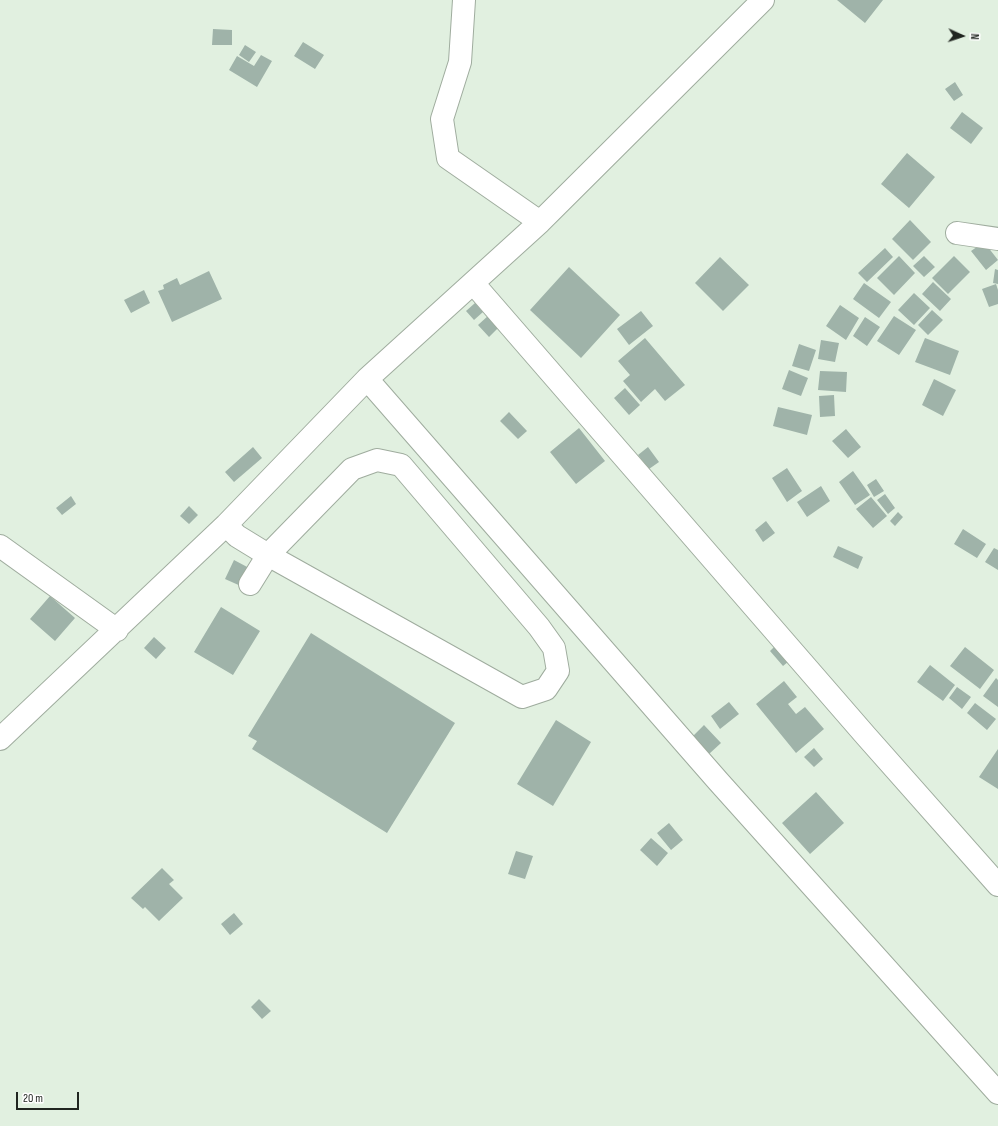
<!DOCTYPE html>
<style>
body{margin:0}
#map{position:relative;width:998px;height:1126px;overflow:hidden;background:#e1f0e0;font-family:"Sofia Sans Condensed",sans-serif}
canvas{display:block}
.north{position:absolute;left:942px;top:16px;width:40px;height:40px;-webkit-text-stroke:3px #fff;paint-order:stroke;rotate:93deg;font-size:11px;font-weight:700;line-height:16px;text-align:center;color:#202520}
.north::after{content:'';display:block;margin:auto;width:14px;height:18px;background:#202520;clip-path:polygon(50% 0,100% 100%,50% 72%,0 100%)}
.scale{position:absolute;left:16px;top:1092px;width:63px;height:18px;box-sizing:border-box;border:2px solid #202520;border-top:0;padding-left:5px;font-size:12px;line-height:14px;white-space:nowrap;color:#202520;-webkit-text-stroke:3px #fff;paint-order:stroke}
</style>
<div id="map">
<canvas width="998" height="1126"></canvas>
<div class="north">N</div>
<div class="scale">20 m</div>
</div>
<script>
const c = document.querySelector('canvas').getContext('2d');
c.lineJoin = 'round';
function fill(path, color) { c.fillStyle = color; c.fill(path, 'evenodd'); }
function trace(path, color, width, dash) { c.strokeStyle = color; c.lineWidth = width; c.lineCap = dash ? 'butt' : 'round'; c.setLineDash(dash || []); c.stroke(path); }
const building = new Path2D(`
 M837,0H883L865,23Z
 M213,29L232,30V45H212Z
 M303,42L324,55L315,69L294,56Z
 M245,45L256,52L249,62L239,55Z
 M261,55L272,61L257,87L229,70L237,56L254,66Z
 M955,82L963,95L954,101L945,89Z
 M962,112L983,128L971,144L950,128Z
 M907,153L935,177L909,208L881,184Z
 M910,220L931,242L913,260L892,239Z
 M984,242L998,260L986,270L971,251Z
 M885,248L893,257L867,282L858,273Z
 M899,256L915,273L894,295L877,278Z
 M924,256L935,267L924,277L913,266Z
 M954,256L970,272L948,294L932,278Z
 M720,257L749,285L723,311L695,283Z
 M569,267L620,315L581,358L530,310Z
 M995,269L998,270V284L993,283Z
 M209,271L222,299L172,322L158,291L164,289L163,285L177,278L180,285Z
 M933,282L951,299L940,311L922,294Z
 M864,283L891,302L879,318L853,299Z
 M996,284L998,290V304L989,307L982,289Z
 M144,290L150,303L131,313L124,300Z
 M914,293L930,308L914,325L898,310Z
 M475,303L483,312L474,320L466,311Z
 M840,305L859,318L846,340L826,326Z
 M932,310L943,320L928,335L918,325Z
 M641,311L653,326L629,345L617,329Z
 M489,315L499,327L489,337L478,325Z
 M894,316L916,330L899,355L877,341Z
 M865,317L880,327L867,346L853,336Z
 M645,338L685,385L665,401L655,389L641,402L623,381L630,375L618,361Z
 M925,338L959,351L950,375L915,362Z
 M821,340L839,343L835,362L818,359Z
 M799,344L816,350L809,371L792,366Z
 M789,370L808,378L801,396L782,389Z
 M820,371L847,372L846,392L818,390Z
 M934,379L956,390L943,416L922,405Z
 M625,388L640,405L629,415L614,398Z
 M834,395L835,416L820,417L819,396Z
 M778,407L812,415L807,435L773,426Z
 M509,412L527,431L518,439L500,421Z
 M579,428L605,461L576,484L550,452Z
 M846,429L861,447L848,458L832,441Z
 M253,447L262,458L234,482L225,472Z
 M648,447L659,462L649,469L638,455Z
 M787,468L802,491L787,502L772,478Z
 M853,471L870,495L855,505L839,482Z
 M876,479L884,491L874,497L867,485Z
 M821,486L830,501L807,517L797,502Z
 M885,494L895,508L888,514L877,500Z
 M71,496L76,504L62,515L56,508Z
 M871,497L887,516L873,528L856,509Z
 M189,506L198,515L189,524L180,516Z
 M898,512L903,517L895,526L890,521Z
 M766,521L775,533L763,542L755,530Z
 M963,529L986,544L977,558L954,544Z
 M838,546L863,557L858,569L833,557Z
 M994,548L998,550V570L985,562Z
 M234,560L251,569L243,587L225,579Z
 M50,596L75,618L55,641L30,619Z
 M221,607L260,631L233,675L194,652Z
 M311,633L455,723L387,833L252,749L257,741L248,736Z
 M154,637L166,648L156,659L144,648Z
 M780,641L794,657L783,666L770,651Z
 M965,647L994,670L980,689L950,666Z
 M930,665L955,685L943,701L917,682Z
 M996,678L998,680V707L983,696Z
 M784,681L797,697L788,704L796,714L805,707L824,729L796,753L756,704Z
 M957,687L971,697L962,709L949,698Z
 M729,702L739,714L720,729L711,716Z
 M975,703L996,719L987,730L967,713Z
 M556,720L591,742L553,806L517,784Z
 M704,725L721,743L709,754L693,736Z
 M814,748L823,759L814,767L804,757Z
 M998,749V789L979,777Z
 M816,792L844,823L810,854L782,823Z
 M669,823L683,840L671,850L657,833Z
 M651,838L668,853L657,866L640,850Z
 M516,851L533,856L525,879L508,874Z
 M162,868L174,880L169,884L183,898L159,921L145,907L143,909L131,898Z
 M234,913L243,924L230,935L221,924Z
 M259,999L271,1011L262,1019L251,1007Z`);
const minor = new Path2D(`
 M464,0L460,62L442,119L448,158L540,222
 M957,233L998,239
 M473,283L866,736L998,885
 M367,379L718,781L998,1093
 M226,525L237,536L268,555L522,697L546,689L558,671L554,648L539,627L401,465L377,460L352,469L268,555L250,584
 M0,546L117,630
 M0,739L226,525L367,379L540,222L763,0`);
fill(building, '#9fb3a9');
trace(minor, '#9fac9e', 24);
trace(minor, '#fff', 22);
</script>
